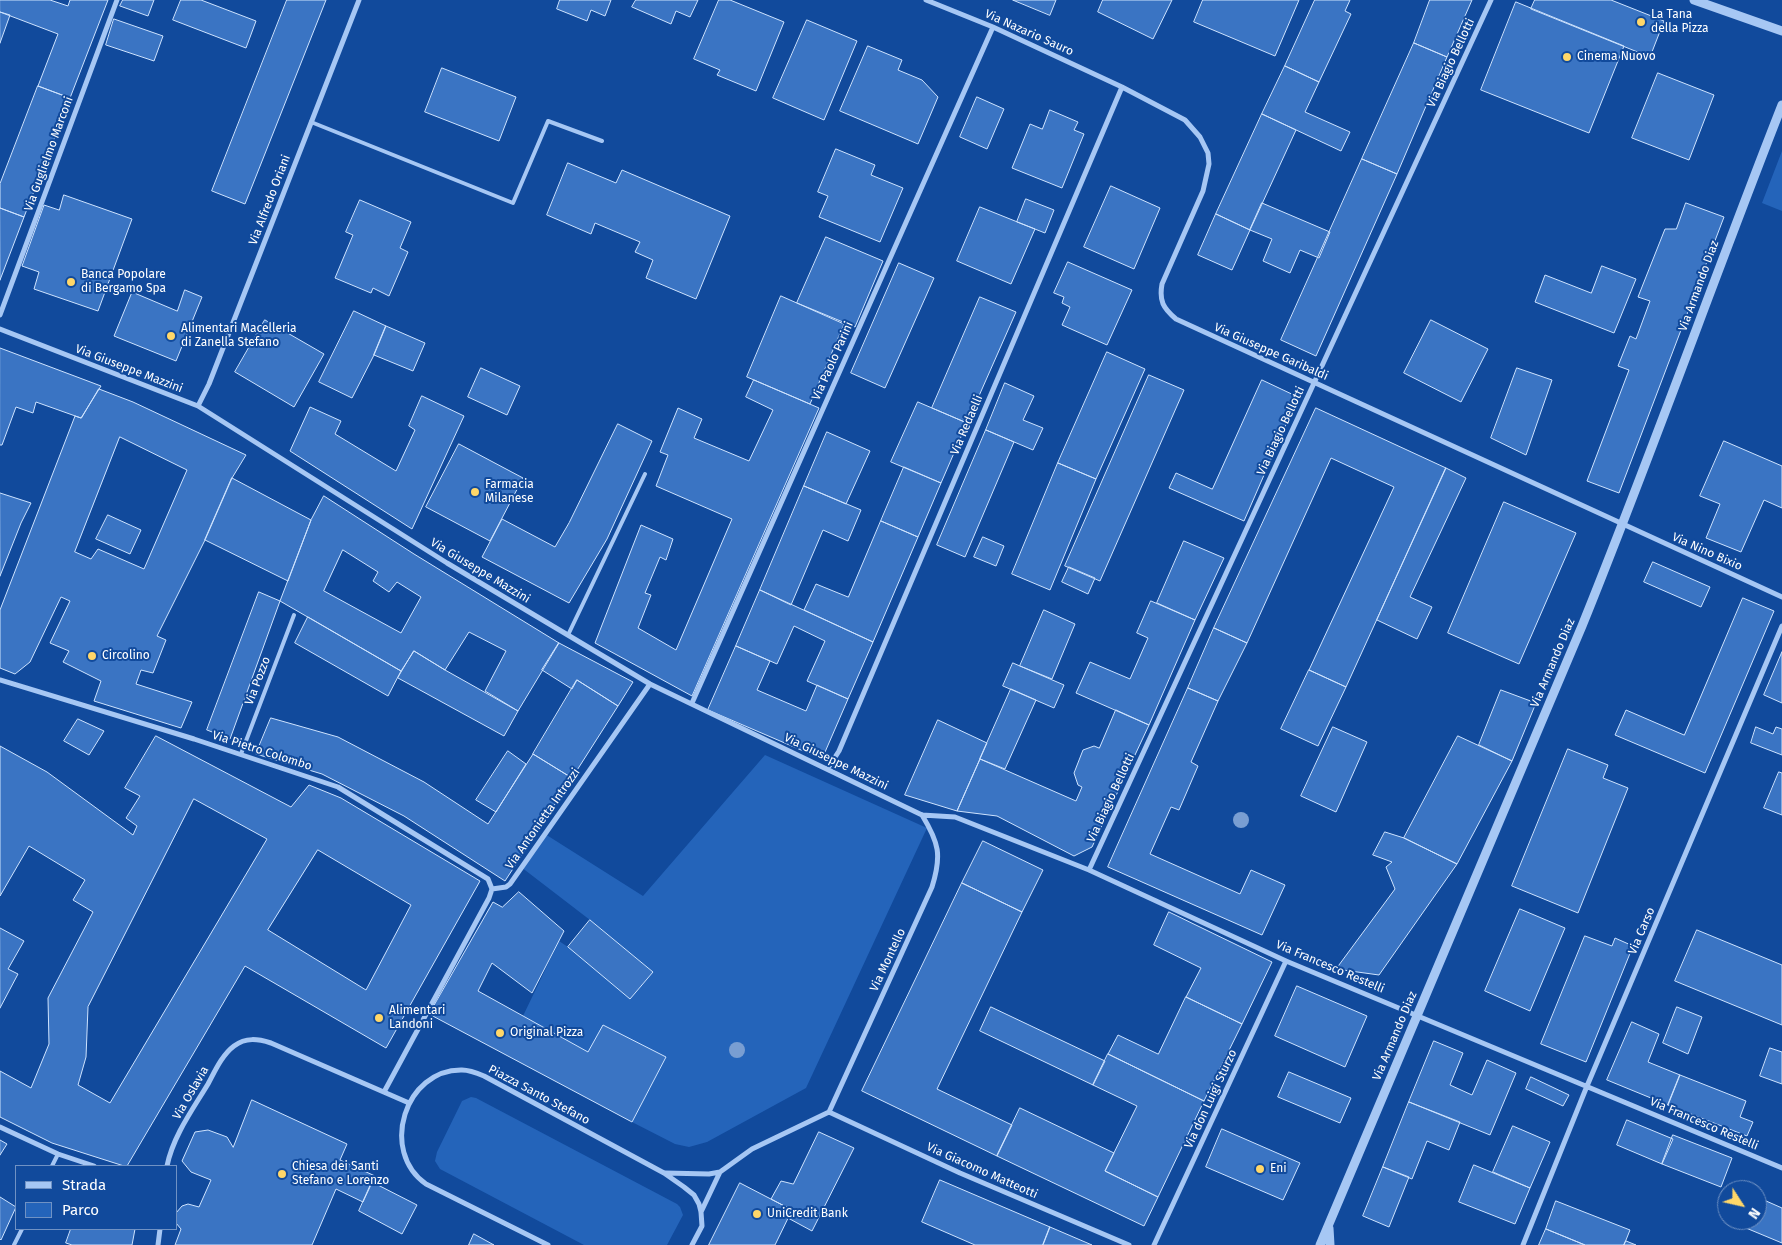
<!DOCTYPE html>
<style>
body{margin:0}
#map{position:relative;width:1782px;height:1245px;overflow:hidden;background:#114a9c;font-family:"Fira Sans",sans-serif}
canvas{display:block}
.legend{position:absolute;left:15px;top:1165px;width:162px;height:65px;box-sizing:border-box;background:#114a9c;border:1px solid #7092c4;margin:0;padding:6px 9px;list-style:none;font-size:15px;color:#fff}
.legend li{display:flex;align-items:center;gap:10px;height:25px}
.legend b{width:25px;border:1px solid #7092c4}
.north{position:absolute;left:1717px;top:1180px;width:50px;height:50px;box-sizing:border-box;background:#114a9c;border:1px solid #7092c4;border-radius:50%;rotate:125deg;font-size:14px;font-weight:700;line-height:20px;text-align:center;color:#fff}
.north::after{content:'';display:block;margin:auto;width:18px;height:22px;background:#ffd769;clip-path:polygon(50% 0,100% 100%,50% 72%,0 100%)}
</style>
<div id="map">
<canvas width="1782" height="1245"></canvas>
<ul class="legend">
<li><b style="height:6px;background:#a6c7f4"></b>Strada</li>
<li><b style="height:14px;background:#2464ba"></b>Parco</li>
</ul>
<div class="north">N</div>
</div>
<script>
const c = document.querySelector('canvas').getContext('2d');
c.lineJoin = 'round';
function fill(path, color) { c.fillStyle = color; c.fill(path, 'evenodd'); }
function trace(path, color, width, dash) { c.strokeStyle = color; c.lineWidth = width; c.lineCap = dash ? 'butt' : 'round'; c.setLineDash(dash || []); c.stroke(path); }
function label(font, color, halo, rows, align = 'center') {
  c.font = font + ' "Fira Sans",sans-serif'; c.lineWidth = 4; c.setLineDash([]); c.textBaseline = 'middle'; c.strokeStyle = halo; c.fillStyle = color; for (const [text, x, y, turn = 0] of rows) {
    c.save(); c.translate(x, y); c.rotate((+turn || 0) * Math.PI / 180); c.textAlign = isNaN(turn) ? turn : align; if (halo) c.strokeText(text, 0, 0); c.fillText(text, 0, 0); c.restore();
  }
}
const green = new Path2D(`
 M1782,151V211L1762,203Z
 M765,755L927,828L806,1088L707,1142L689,1147L675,1144L632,1122L666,1057L603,1026L588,1052L523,1016L559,941L568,947L630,999L653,972L590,920L521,867L545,834L643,896Z
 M471,1097L476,1098L677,1204L680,1207L683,1215L667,1245H584L440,1169L435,1161L437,1152L462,1101Z`);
const building = new Path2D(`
 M0,0H50L68,6L70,0H108L70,98L38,86L58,34L0,12Z
 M123,0H154L148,16L120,6Z
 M181,0H201L256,21L246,48L173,20Z
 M287,0H326L245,204L212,191Z
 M560,0H611L605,16L591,10L587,21L557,9Z
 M636,0H698L690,17L676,11L671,24L632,7Z
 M719,0H730L784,22L756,91L717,75L720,70L694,59Z
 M1013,0H1056L1050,15Z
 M1103,0H1172L1153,39L1098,12Z
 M1203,0H1299L1275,56L1194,22Z
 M1315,0H1350L1345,11L1351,14L1319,82L1285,66Z
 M1430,0H1472L1447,57L1414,43Z
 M1535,0H1611L1664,21L1650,57L1531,9Z
 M1516,2L1624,46L1589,133L1481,90Z
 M0,12L10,15L0,43Z
 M114,19L163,36L154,61L106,45Z
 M807,20L857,41L824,120L773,98Z
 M1414,43L1447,57L1397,174L1362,159Z
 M868,46L902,60L898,70L922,80L938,97L918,144L840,111Z
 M1285,66L1319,82L1305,112L1350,132L1341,151L1262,114Z
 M442,68L516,97L499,141L425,112Z
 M1658,73L1714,95L1689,160L1632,138Z
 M38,86L70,98L24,217L0,208V184Z
 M977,97L1004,109L987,149L960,137Z
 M1050,110L1078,122L1074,130L1084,134L1062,188L1012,168L1030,124L1042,129Z
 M1262,114L1296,130L1250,230L1216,214Z
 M836,149L875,165L871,175L903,188L880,242L819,217L828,196L818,192Z
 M1362,159L1397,174L1316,356L1281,340Z
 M568,163L616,183L622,170L730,216L696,299L646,278L653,260L635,252L640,242L595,223L591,234L547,215Z
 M1111,186L1160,208L1134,269L1084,247Z
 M64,195L132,219L98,311L34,289L39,272L22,266L44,205L59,210Z
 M1026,199L1054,210L1045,233L1017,222Z
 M360,200L411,222L400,248L408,252L389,296L373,288L371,293L335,278L353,235L346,232Z
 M1262,203L1330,232L1319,258L1300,250L1290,273L1263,261L1272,239L1250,230Z
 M1686,203L1724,217L1619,493L1587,481L1629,370L1618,366L1630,336L1636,339L1650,301L1638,297L1665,229H1676Z
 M980,207L1035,229L1011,284L957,261Z
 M0,208L24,217L0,280Z
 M1216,214L1250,230L1232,270L1198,255Z
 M826,237L883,261L855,327L797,303Z
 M1068,262L1132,290L1107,345L1062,325L1070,307L1062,303L1064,297L1054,293Z
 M899,263L934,278L885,388L851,373Z
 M1602,266L1636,279L1614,333L1535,302L1545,275L1591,293Z
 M185,290L202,297L176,361L114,336L132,292L177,311Z
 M781,296L844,324L810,404L747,377Z
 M980,297L1016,312L967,423L932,408Z
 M354,311L386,326L374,355L352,398L319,382Z
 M265,320L324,354L294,407L235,372Z
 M1431,320L1488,349L1461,402L1404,373Z
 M386,326L425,343L413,371L374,355Z
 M0,348L101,386L81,418L36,402L33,413L16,407L2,445H0Z
 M1107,352L1145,369L1096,479L1058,463Z
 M481,368L520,386L507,415L468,397Z
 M1517,368L1552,380L1526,455L1491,438Z
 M1149,375L1184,390L1100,581L1065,566Z
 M754,380L819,408L692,696L595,643L641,525L673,539L666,560L660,557L645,593L651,595L638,628L676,650L732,519L656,486L668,455L660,452L678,408L702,419L694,438L749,461L773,410L746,397Z
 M1262,380L1298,397L1244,521L1169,488L1176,473L1212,489Z
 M1005,383L1034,396L1023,420L1043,428L1033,450L986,430Z
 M99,389L133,402L246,455L232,478L205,540L157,636L166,640L153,673L141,670L136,684L192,702L181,728L94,701L101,681L63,662L69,651L50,643L70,601L61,597L30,662L15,674L0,668V610L75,416L81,418ZM120,437L187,470L144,569L98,549L91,559L75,552Z
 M422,396L464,416L412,529L290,451L310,407L341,421L335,434L396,471L415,430L409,426Z
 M918,402L967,423L941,483L891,462Z
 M1316,408L1446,468L1346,687L1309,670L1394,487L1331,458L1247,643L1214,628Z
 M618,424L652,441L607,539L569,603L482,557L502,519L555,547L569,523Z
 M986,430L1014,442L965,557L937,545Z
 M827,432L870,451L846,504L804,486Z
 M1724,441L1782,466V508L1764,500L1741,552L1706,538L1720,504L1700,496Z
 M459,444L523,478L490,541L426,507Z
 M1058,463L1096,479L1050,590L1012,574Z
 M904,467L941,483L918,537L881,521Z
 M1446,468L1466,478L1410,597L1432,607L1417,639L1377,620Z
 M232,478L311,520L288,581L205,540Z
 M804,486L861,510L848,541L823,530L791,605L760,590Z
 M0,493L31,503L21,523L0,576Z
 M324,496L414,554L559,643L518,711L485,691L506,651L469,632L445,670L414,651L401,671L280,601L311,520ZM343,550L378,572L373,581L389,592L397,582L421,597L401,633L324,591Z
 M1504,502L1576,533L1519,664L1448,633Z
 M108,515L141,530L130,554L96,539Z
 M881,521L918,537L873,642L804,610L816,584L848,597Z
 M983,537L1004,546L996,566L974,557Z
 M1184,541L1224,558L1195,620L1157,603Z
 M1653,562L1710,587L1701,607L1644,582Z
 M1069,567L1095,578L1088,594L1062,582Z
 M760,590L873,642L848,699L807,681L825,641L794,626L777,664L736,646Z
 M259,592L280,601L230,739L207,730Z
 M1743,598L1774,611L1705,773L1615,735L1626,710L1684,735Z
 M1151,601L1195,620L1149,725L1076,693L1090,662L1130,679L1148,638L1137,633Z
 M1044,610L1075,624L1052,679L1020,666Z
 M308,617L401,671L388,696L295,643Z
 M1214,628L1247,643L1218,701L1188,688Z
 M559,643L633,682L618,706L577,680L572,689L542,670Z
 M736,646L770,661L757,690L806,711L817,685L848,699L822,759L708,710Z
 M414,651L445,670L518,711L504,736L398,678Z
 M1782,652V703L1764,695Z
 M1013,663L1064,685L1054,708L1003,686Z
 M1309,670L1346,687L1318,746L1281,729Z
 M577,680L618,706L572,778L533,754Z
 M1188,688L1218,701L1191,762L1198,766L1179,810L1171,807L1150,854L1240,894L1251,870L1285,885L1262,935L1108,867Z
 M1011,689L1036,700L1005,769L980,759Z
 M1501,690L1536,703L1512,761L1479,745Z
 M1116,710L1149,725L1092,847L1074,856L997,816L957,811L980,759L1076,801L1082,787L1078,785L1074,773L1083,750L1094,746L1099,748Z
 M271,718L338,737L424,782L488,824L533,754L572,778L505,881L404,816L322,774L256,754Z
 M78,719L104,731L89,755L64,741Z
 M938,720L987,743L957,811L905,795Z
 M1333,727L1367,742L1336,812L1301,796Z
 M1756,727L1773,734L1776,727L1782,729V755L1751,743Z
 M156,736L291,807L309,785L341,798L480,881L386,1048L245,966L127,1166H124L52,1143L0,1117V1071L31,1088L49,1044L48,998L93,912L73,900L85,880L29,846L0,896V746L47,772L133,835L137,826L126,818L140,796L125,788ZM194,799L267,839L110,1103L78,1085L86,1057L88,1007ZM318,850L411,905L366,990L268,930Z
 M1458,736L1512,761L1457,864L1404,838Z
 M1568,749L1608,765L1603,778L1628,788L1578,913L1512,886Z
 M508,751L526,764L496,812L476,800Z
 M1779,772L1782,773V815L1764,808Z
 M1385,832L1404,838L1457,864L1379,975L1336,969L1395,889L1386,867L1392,862L1373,855Z
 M983,841L1043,870L1022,912L962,883Z
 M962,883L1022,912L937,1089L1012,1125L997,1156L862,1091Z
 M519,892L564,931L532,993L492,963L478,991L588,1052L603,1025L666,1057L632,1122L429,1014L493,902L502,907Z
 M1520,909L1565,928L1530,1011L1485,991Z
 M1169,912L1272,962L1242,1024L1186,997L1201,968L1154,945Z
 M590,920L653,972L630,999L568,947Z
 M0,928L24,941L8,969L18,974L0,1008Z
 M1697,930L1782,965V1025L1675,981Z
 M1585,936L1612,946L1615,938L1633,946L1586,1062L1541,1044Z
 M1297,986L1367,1016L1345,1067L1275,1036Z
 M1186,997L1242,1024L1204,1101L1108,1054L1118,1035L1158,1054Z
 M991,1007L1105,1061L1093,1085L980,1031Z
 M1677,1007L1702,1017L1688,1054L1663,1043Z
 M1632,1022L1659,1034L1648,1062L1680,1075L1668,1105L1607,1080Z
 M1434,1041L1463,1053L1450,1085L1472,1095L1487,1060L1516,1073L1490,1135L1409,1102Z
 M1770,1048L1782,1052V1084L1760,1076Z
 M1108,1054L1204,1101L1158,1197L1105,1171L1137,1106L1093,1085Z
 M1289,1072L1351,1098L1340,1123L1278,1097Z
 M1680,1075L1746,1101L1740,1117L1753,1122L1747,1136L1668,1105Z
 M1531,1077L1569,1095L1563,1106L1526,1089Z
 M252,1100L347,1144L340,1160L375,1176L363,1202L336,1189L312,1245H175L181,1229L176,1223V1213L182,1206L188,1204L199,1207L211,1180L191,1172L182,1161L195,1132L208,1130L227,1137L233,1147Z
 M1409,1102L1460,1122L1449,1150L1427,1141L1412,1179L1383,1167Z
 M1020,1108L1114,1153L1105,1171L1158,1197L1144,1226L997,1156Z
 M1627,1120L1673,1139L1662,1164L1617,1145Z
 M1513,1126L1550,1142L1530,1188L1493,1172Z
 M1222,1129L1300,1163L1283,1200L1206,1167Z
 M819,1132L854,1148L812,1231L788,1218L792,1210L771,1199L781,1181L793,1184Z
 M1673,1135L1732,1158L1721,1187L1662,1164Z
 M0,1140L7,1144L0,1155Z
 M1474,1165L1530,1188L1515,1224L1459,1202Z
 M1383,1167L1409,1177L1389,1227L1363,1216Z
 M940,1180L1050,1227L1043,1245H975L922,1222Z
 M372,1182L417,1205L402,1234L359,1211Z
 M740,1183L792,1210L775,1245H709Z
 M0,1197L16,1207L1,1240L0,1239Z
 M1757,1197L1782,1208V1243L1734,1223L1735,1220H1757Z
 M1556,1201L1630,1230L1624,1245H1585L1546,1229Z
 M1050,1227L1092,1245H1043Z
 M71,1229H135L132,1245H72L66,1243Z
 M1546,1229L1585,1245H1539Z
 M474,1234L494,1245H469Z
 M1626,1241L1636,1245H1624Z`);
const service = new Path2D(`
 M311,122L513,203L548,121L602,141
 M568,635L645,474
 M241,754L294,615
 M52,1166L58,1154
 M14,1245L22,1229`);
const minor = new Path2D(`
 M926,0L993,27L1122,87L1185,120L1200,137L1208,153L1209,164L1203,191L1162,284C1159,301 1163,308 1176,319L1782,597
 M0,315L117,0
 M0,329L198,406L447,563L650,684L922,815L955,817L1089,870L1286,961L1782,1168
 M198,406L209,384L359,0
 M0,680L194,739L338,787L488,879L492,889
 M692,703L993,27
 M828,768L839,751L1122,87
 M1089,870L1491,0
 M492,889L506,887L510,884L650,684
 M384,1092L489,898L492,889
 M829,1112L960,1173L1129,1245
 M829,1112L932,887C942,855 939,843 922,815
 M0,1127L58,1154L94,1166
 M167,1166C173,1136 193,1109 208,1084C215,1071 222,1055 234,1046C246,1037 258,1039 271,1043L409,1103
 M665,1173L709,1174L720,1172L752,1149L829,1112
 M701,1212L720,1172
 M158,1245L160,1229
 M548,1245L426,1184C379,1151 405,1069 462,1070C470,1070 477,1073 484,1076L664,1173L684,1187L694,1195L699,1204L701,1212L702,1226L692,1245
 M1154,1245L1286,961
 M1523,1245L1587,1086L1782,626`);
const tertiary = new Path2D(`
 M1694,0L1782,31
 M1329,1228L1330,1245
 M1320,1245L1582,626C1652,453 1714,278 1782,105`);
const trees = [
 [1241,820],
 [737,1050]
];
const markers = [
 [1641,22,5,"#ffd769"],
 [1567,57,5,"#ffd769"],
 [71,282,5,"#ffd769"],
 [171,336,5,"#ffd769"],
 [475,492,5,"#ffd769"],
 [92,656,5,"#ffd769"],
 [379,1018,5,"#ffd769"],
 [500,1033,5,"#ffd769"],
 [1260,1169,5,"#ffd769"],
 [282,1174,5,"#ffd769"],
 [757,1214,5,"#ffd769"]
];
const poiNames = [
 ["La Tana",1651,15],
 ["della Pizza",1651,29],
 ["Cinema Nuovo",1577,57],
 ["Banca Popolare",81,275],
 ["di Bergamo Spa",81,289],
 ["Alimentari Macelleria",181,329],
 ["di Zanella Stefano",181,343],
 ["Farmacia",485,485],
 ["Milanese",485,499],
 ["Circolino",102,656],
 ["Alimentari",389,1011],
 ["Landoni",389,1025],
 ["Original Pizza",510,1033],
 ["Chiesa dei Santi",292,1167],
 ["Stefano e Lorenzo",292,1181],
 ["Eni",1270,1169],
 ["UniCredit Bank",767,1214]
];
const streetNames = [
 ["Via Nazario Sauro",1029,33,24],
 ["Via Biagio Bellotti",1451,63,-65],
 ["Via Guglielmo Marconi",49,154,-70],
 ["Via Alfredo Oriani",270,200,-69],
 ["Via Armando Diaz",1699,286,-70],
 ["Via Giuseppe Garibaldi",1271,352,24],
 ["Via Paolo Parini",833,361,-66],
 ["Via Giuseppe Mazzini",129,369,21],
 ["Via Redaelli",967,425,-67],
 ["Via Biagio Bellotti",1281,431,-65],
 ["Via Nino Bixio",1707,552,24],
 ["Via Giuseppe Mazzini",480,571,31],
 ["Via Armando Diaz",1553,663,-67],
 ["Via Pozzo",258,681,-69],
 ["Via Pietro Colombo",262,751,18],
 ["Via Giuseppe Mazzini",836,762,26],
 ["Via Biagio Bellotti",1111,798,-65],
 ["Via Antonietta Introzzi",543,819,-55],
 ["Via Carso",1642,931,-67],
 ["Via Montello",888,960,-65],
 ["Via Francesco Restelli",1330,967,23],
 ["Via Armando Diaz",1395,1036,-67],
 ["Via Oslavia",191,1093,-60],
 ["Piazza Santo Stefano",539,1095,28],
 ["Via don Luigi Sturzo",1211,1099,-65],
 ["Via Francesco Restelli",1704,1124,23],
 ["Via Giacomo Matteotti",982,1171,24]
];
fill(green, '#2464ba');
fill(building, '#3a74c3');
trace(building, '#cee3fe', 1);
trace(service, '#a6c7f4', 4);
trace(minor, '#a6c7f4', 5);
trace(tertiary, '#a6c7f4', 9);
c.fillStyle = '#799ed2';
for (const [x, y] of trees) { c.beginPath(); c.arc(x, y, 8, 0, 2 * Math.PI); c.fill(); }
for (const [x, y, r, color] of markers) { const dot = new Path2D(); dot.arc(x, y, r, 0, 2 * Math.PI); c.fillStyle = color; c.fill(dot); trace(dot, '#114a9c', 2); }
label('12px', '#fff', '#114a9c', poiNames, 'left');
label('12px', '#fff', '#114a9c', streetNames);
</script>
